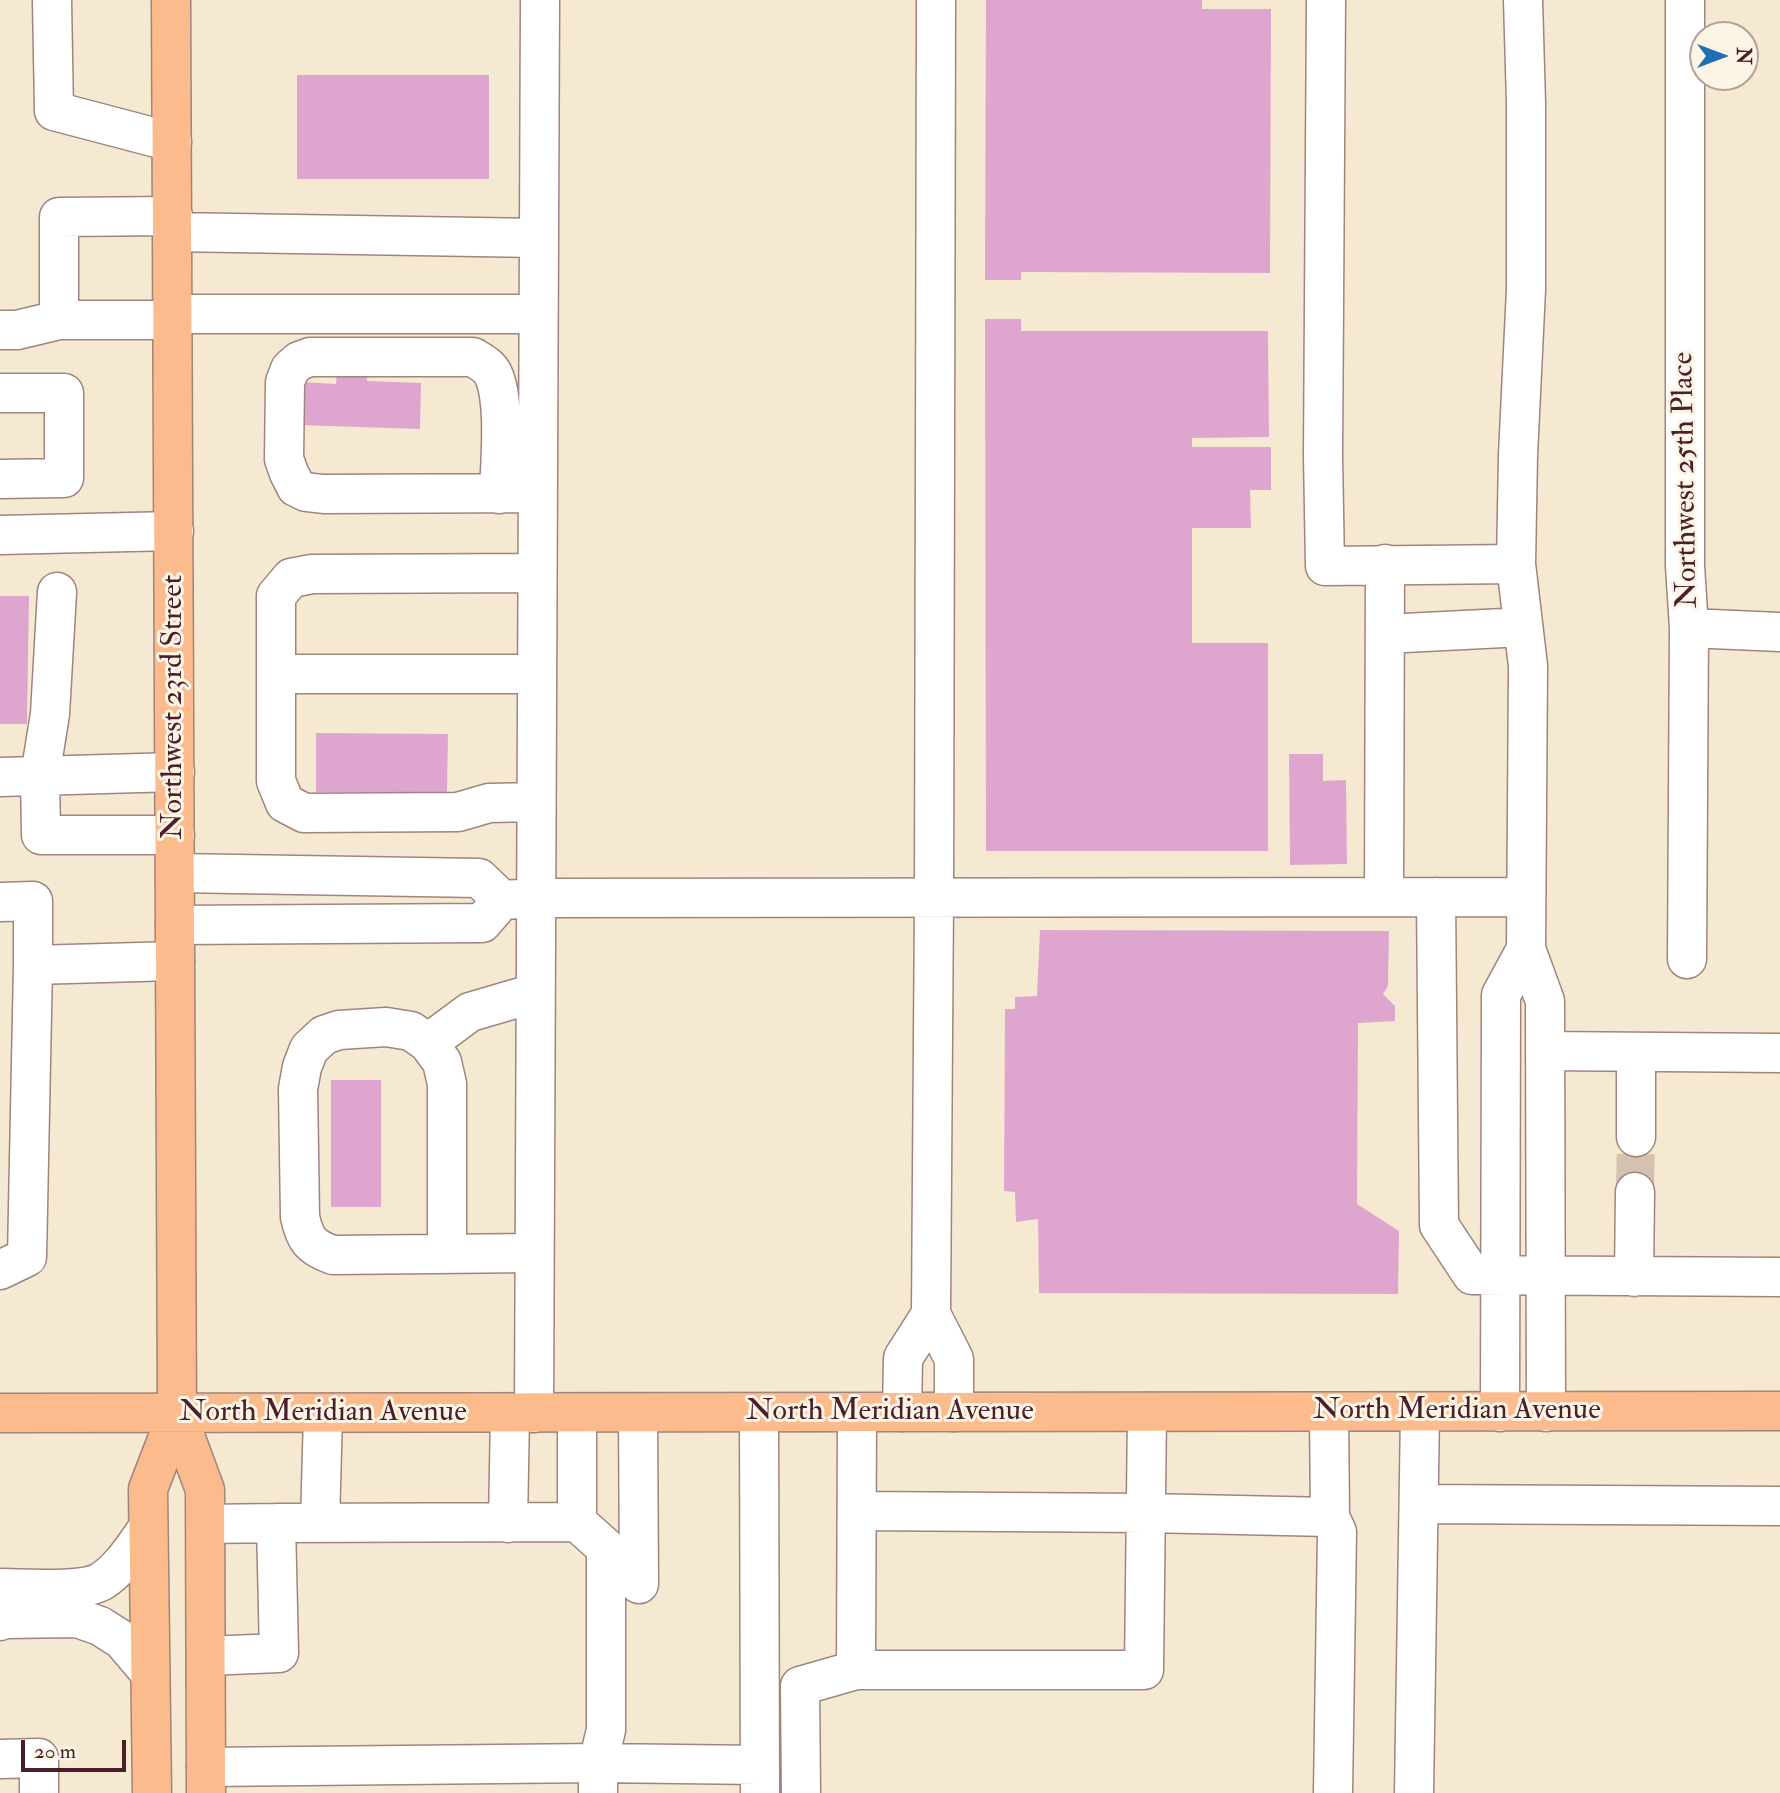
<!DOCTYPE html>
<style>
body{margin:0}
#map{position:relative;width:1780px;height:1793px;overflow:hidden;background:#f6e9d1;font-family:"IM FELL Double Pica",serif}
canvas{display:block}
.north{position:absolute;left:1689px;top:21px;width:70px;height:70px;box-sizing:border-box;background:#fcf5e5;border:2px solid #b59f9b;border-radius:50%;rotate:90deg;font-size:19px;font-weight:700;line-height:28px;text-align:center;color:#4a1f2b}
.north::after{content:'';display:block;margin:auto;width:24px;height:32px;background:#1f6fb2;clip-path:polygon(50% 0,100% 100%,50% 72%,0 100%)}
.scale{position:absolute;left:21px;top:1740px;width:105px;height:32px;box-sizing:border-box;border:4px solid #4a1f2b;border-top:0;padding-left:9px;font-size:21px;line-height:24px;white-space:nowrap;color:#4a1f2b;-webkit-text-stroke:5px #fcf5e5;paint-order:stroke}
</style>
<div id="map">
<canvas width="1780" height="1793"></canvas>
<div class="north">N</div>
<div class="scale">20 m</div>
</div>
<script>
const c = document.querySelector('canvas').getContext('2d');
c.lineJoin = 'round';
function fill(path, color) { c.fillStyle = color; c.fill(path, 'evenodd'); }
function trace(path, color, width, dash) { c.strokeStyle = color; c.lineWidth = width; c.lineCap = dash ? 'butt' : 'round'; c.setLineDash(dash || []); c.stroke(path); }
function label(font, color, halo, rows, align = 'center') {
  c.font = font + ' "IM FELL Double Pica",serif'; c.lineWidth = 6; c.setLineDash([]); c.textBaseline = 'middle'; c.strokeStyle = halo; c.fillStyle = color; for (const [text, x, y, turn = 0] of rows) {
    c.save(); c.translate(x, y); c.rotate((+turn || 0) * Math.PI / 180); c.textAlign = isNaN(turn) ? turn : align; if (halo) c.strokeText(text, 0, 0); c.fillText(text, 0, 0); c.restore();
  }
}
const building = new Path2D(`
 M986,0H1202V9H1271L1270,273L1021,272V280H985Z
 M297,75H489V179H297Z
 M985,319H1021V331H1268L1269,437L1192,438V447H1271V490H1250L1251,528H1192V643H1268V851H986Z
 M337,374L367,375V381L421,383L420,429L299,425L300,382L336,384Z
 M0,596H29L27,724H0Z
 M316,733L448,734L447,793L316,792Z
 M1289,754H1323V781L1346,780L1347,864L1290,865Z
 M1040,930L1389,931L1388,986L1383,994L1395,1006V1021L1358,1023L1357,1204L1399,1231L1398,1294L1039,1293L1038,1219L1016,1222L1015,1192L1004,1191L1005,1009H1015V997L1037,996Z
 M331,1080H381V1207H331Z`);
const minorTunnel = new Path2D(`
 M1635,1192L1636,1137`);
const minor = new Path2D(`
 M52,0L54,111L172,142
 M936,0L934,898L931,1314L954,1359V1412
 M1326,0L1323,456L1325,566L1516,564
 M1523,0L1526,103V289L1518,455L1516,564L1528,666L1526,949
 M1685,0V566L1689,628L1687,959
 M173,232L538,238
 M172,314H538
 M172,320H59V217L173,216
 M0,330H17L59,320
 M0,393H64V478L0,479
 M499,494C500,463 506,401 493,374C489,366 481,362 473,357H310L299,361L290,369L285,382L284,459L289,473L296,487L306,492L323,494L537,493
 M0,535L174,531
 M57,592L50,714L40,776L41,835H175
 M1689,628L1780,632
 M1385,634L1523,627
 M276,674H537
 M0,777L175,772
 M536,802L489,803L458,812L304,813L285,803L276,781V596L291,578L312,574L537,573
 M175,873L479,878L502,900L482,923L175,925
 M1384,897L1385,564
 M1436,897L1439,1225L1472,1275L1780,1277
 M502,900L535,898L1526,897
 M0,902L33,901V965L175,961
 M428,1043L470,1012L535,993
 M1545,1051L1780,1053
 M1636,1052V1137
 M447,1254V1084L442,1062L428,1043L411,1031L386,1027L339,1030L324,1035L309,1049L302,1067L298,1089L300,1217C305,1239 310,1247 333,1255L534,1253
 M0,1270L27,1257L33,965
 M1634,1277L1635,1192
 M902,1412L903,1358L931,1314
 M1329,1412L1330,1517L1337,1532L1333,1793
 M1500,1412L1501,995L1526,949L1545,1001L1546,1412
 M534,1413L540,0
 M638,1413L639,1584
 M759,1413L760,1793
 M857,1413L856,1670H1144L1147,1412
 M1419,1504L1780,1506
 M857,1511L1146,1513L1330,1517
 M577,1522L606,1548V1730L598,1763V1793
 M320,1523L323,1414
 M508,1523L510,1414
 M206,1524L276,1523
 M0,1588C24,1588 83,1593 102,1581C122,1568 134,1547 148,1528
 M0,1621L5,1619L77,1618L100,1626L122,1640L150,1673
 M206,1656L279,1653L276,1523L577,1522V1413
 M0,1759L39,1758V1793
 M206,1767L598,1763L760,1765
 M801,1793L800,1686L856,1670
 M1414,1793L1420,1412`);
const major = new Path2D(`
 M171,0L177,1414L205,1490L206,1793
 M0,1413L1780,1411
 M152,1793L148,1489L177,1414`);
const streetNames = [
 ["Northwest 25th Place",1687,480,-91],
 ["Northwest 23rd Street",175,707,-90],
 ["North Meridian Avenue",1457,1412],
 ["North Meridian Avenue",890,1413],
 ["North Meridian Avenue",323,1414]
];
fill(building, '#dea6ce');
trace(minorTunnel, '#d4c1b0', 38, [38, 19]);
trace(minor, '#a0847e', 41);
trace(major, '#a0847e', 41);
trace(minor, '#fff', 38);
trace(major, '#fbbb8d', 38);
label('30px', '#4a1f2b', '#fcf5e5', streetNames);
</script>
